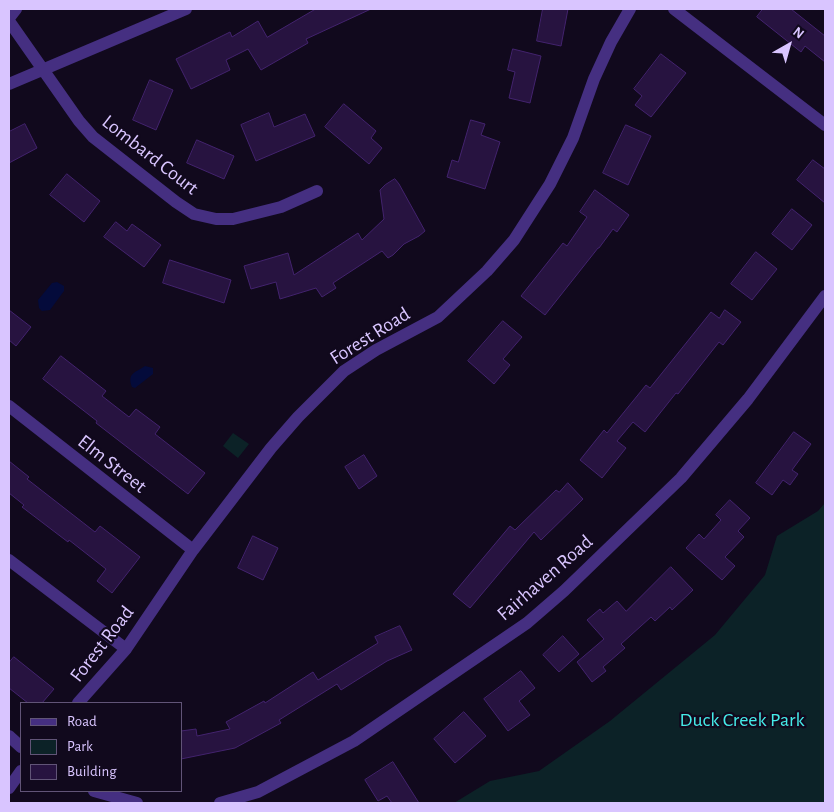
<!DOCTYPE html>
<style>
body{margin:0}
#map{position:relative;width:834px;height:812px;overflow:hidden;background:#11091d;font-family:"Alegreya Sans",sans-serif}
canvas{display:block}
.frame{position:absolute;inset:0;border:10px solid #d9c5ff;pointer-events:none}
.legend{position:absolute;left:20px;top:702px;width:162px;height:90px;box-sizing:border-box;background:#11091d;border:1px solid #615477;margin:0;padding:6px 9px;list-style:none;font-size:15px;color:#d9c5ff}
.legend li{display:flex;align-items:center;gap:10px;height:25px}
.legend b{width:25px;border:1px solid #615477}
.north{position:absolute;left:764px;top:20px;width:50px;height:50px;-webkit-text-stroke:4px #11091d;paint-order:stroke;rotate:38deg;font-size:14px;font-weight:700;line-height:20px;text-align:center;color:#d9c5ff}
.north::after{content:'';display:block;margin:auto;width:18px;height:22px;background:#d9c5ff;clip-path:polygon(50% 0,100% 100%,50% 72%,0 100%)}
</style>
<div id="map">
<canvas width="834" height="812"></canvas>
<div class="frame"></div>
<ul class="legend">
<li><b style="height:6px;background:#452f81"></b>Road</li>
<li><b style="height:14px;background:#0c2227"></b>Park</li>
<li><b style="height:14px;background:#271340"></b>Building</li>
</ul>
<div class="north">N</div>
</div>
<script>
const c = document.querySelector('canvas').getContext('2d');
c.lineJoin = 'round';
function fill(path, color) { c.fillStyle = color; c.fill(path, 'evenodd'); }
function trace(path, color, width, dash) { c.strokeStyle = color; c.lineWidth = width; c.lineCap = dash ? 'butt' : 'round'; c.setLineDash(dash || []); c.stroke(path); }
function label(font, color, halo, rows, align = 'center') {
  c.font = font + ' "Alegreya Sans",sans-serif'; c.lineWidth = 4.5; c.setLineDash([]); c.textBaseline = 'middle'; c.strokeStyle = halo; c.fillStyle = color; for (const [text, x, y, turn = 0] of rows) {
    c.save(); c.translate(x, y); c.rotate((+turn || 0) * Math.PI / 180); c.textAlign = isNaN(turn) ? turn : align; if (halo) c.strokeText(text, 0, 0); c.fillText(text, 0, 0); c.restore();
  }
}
const green = new Path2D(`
 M233,433L249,444L238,458L223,446Z
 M825,503V803H454L490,781L539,771L610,721L715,635L765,575L777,536L818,511Z`);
const water = new Path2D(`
 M57,282L64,286V291L50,310L42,311L39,308L38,300L52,283Z
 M145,366L153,368V374L135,388L132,387C127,374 134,373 145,366Z`);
const building = new Path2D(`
 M316,9H371L306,39L308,43L261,70L248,49L226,60L230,70L191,89L176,59L230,32L232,37L258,21L267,37Z
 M543,9H568L561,46L537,41Z
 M763,9H791L825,36V62L805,46L801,52L757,17Z
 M513,49L541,56L530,103L509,98L515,72L508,70Z
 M661,54L686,73L651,117L635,105L642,96L634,89Z
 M150,80L173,90L156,130L133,120Z
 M344,104L376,131L371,138L382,148L369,164L325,127Z
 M269,113L274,127L305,114L315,136L256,161L241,125Z
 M471,120L485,124L481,135L500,142L485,189L447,177L452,160L458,162Z
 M25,124L37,148L9,163V132Z
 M626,125L651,136L628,185L603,173Z
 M197,140L234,156L224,179L187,163Z
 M813,160L825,169V203L797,180Z
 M67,174L100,201L84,222L50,195Z
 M395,179L399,184L425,231L419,236L404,244L393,255L388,258L382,251L333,283L336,288L322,297L316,288L280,299L276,282L251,289L244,266L288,253L294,275L358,233L362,240L384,219L380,190L385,185Z
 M595,190L629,215L617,232L613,229L599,248H598L545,315L521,296L563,243L567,246L587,217L580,212Z
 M792,209L812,225L792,250L772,234Z
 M116,222L127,231L132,224L161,245L144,267L104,237Z
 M756,252L777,269L752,300L731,284Z
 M170,260L231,280L224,303L163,283Z
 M9,310L31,327L16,346L9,340Z
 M725,310L741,322L723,345L719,342L678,394L676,393L645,432L633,422L617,441L626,448L602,478L580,460L604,430L607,433L646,385L650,388L711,312L719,318Z
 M503,321L522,337L503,359L510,365L494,384L468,361Z
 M61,356L106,391L102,396L129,417L136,409L160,427L155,434L205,473L188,494L96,423L97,421L43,379Z
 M794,432L811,444L792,470L798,474L790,485L783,480L772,495L756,483Z
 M364,455L377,476L359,489L345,467Z
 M9,461L29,477L27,479L95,532L100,526L140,557L112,593L97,581L106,569L69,540L68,542L22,507L24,505L9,493Z
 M568,483L583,499L541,540L534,532L470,608L453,594L510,526L515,530L556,490L559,492Z
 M730,500L750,518L738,531L744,537L725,557L735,566L722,580L686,548L699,534L704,539L721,520L716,515Z
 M253,536L278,548L263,580L238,568Z
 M671,567L693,590L672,610L670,607L655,621L651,617L621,644L625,648L603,667L606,671L592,682L577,662L604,639L587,620L600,609L603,613L617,601L626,611Z
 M400,626L412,650L387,661L341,690L337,684L279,720L281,723L235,748L181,759V731L196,729L197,736L230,729L226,722L264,701L265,703L313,672L318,680L378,643L375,637Z
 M563,636L579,654L559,672L543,655Z
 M14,657L54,689L42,703H28L9,688V663Z
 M521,671L535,688L519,701L530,715L508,731L484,699Z
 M464,712L486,736L455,763L434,739Z
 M393,762L419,803H392L387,796L378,801L365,780Z`);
const minor = new Path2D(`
 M674,9L825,125
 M9,18L16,9
 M9,21L79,121L93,137L176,202L194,214L216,219H233L281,207L317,191
 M9,84L186,9
 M9,406L193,550
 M9,560L126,649
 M78,703L126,649L193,550L271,448L298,417L344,371L376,350L438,317L487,271L514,240L550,184L573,138L594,79L611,42L630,9
 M9,736L21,747
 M9,788L21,771
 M94,791L137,803
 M220,803L258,792L354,741L527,623L564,591L681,478L748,399L825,296`);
const streetNames = [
 ["Lombard Court",150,155,38],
 ["Forest Road",370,336,-32],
 ["Elm Street",112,464,38],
 ["Fairhaven Road",545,578,-41],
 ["Forest Road",102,644,-52]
];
const parkNames = [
 ["Duck Creek Park",742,720]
];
fill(green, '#0c2227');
fill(water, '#040b3b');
fill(building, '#271340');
trace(building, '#43236e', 1);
trace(minor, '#452f81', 12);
label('20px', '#d9c5ff', '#11091d', streetNames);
label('20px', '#45ebe8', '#11091d', parkNames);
</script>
